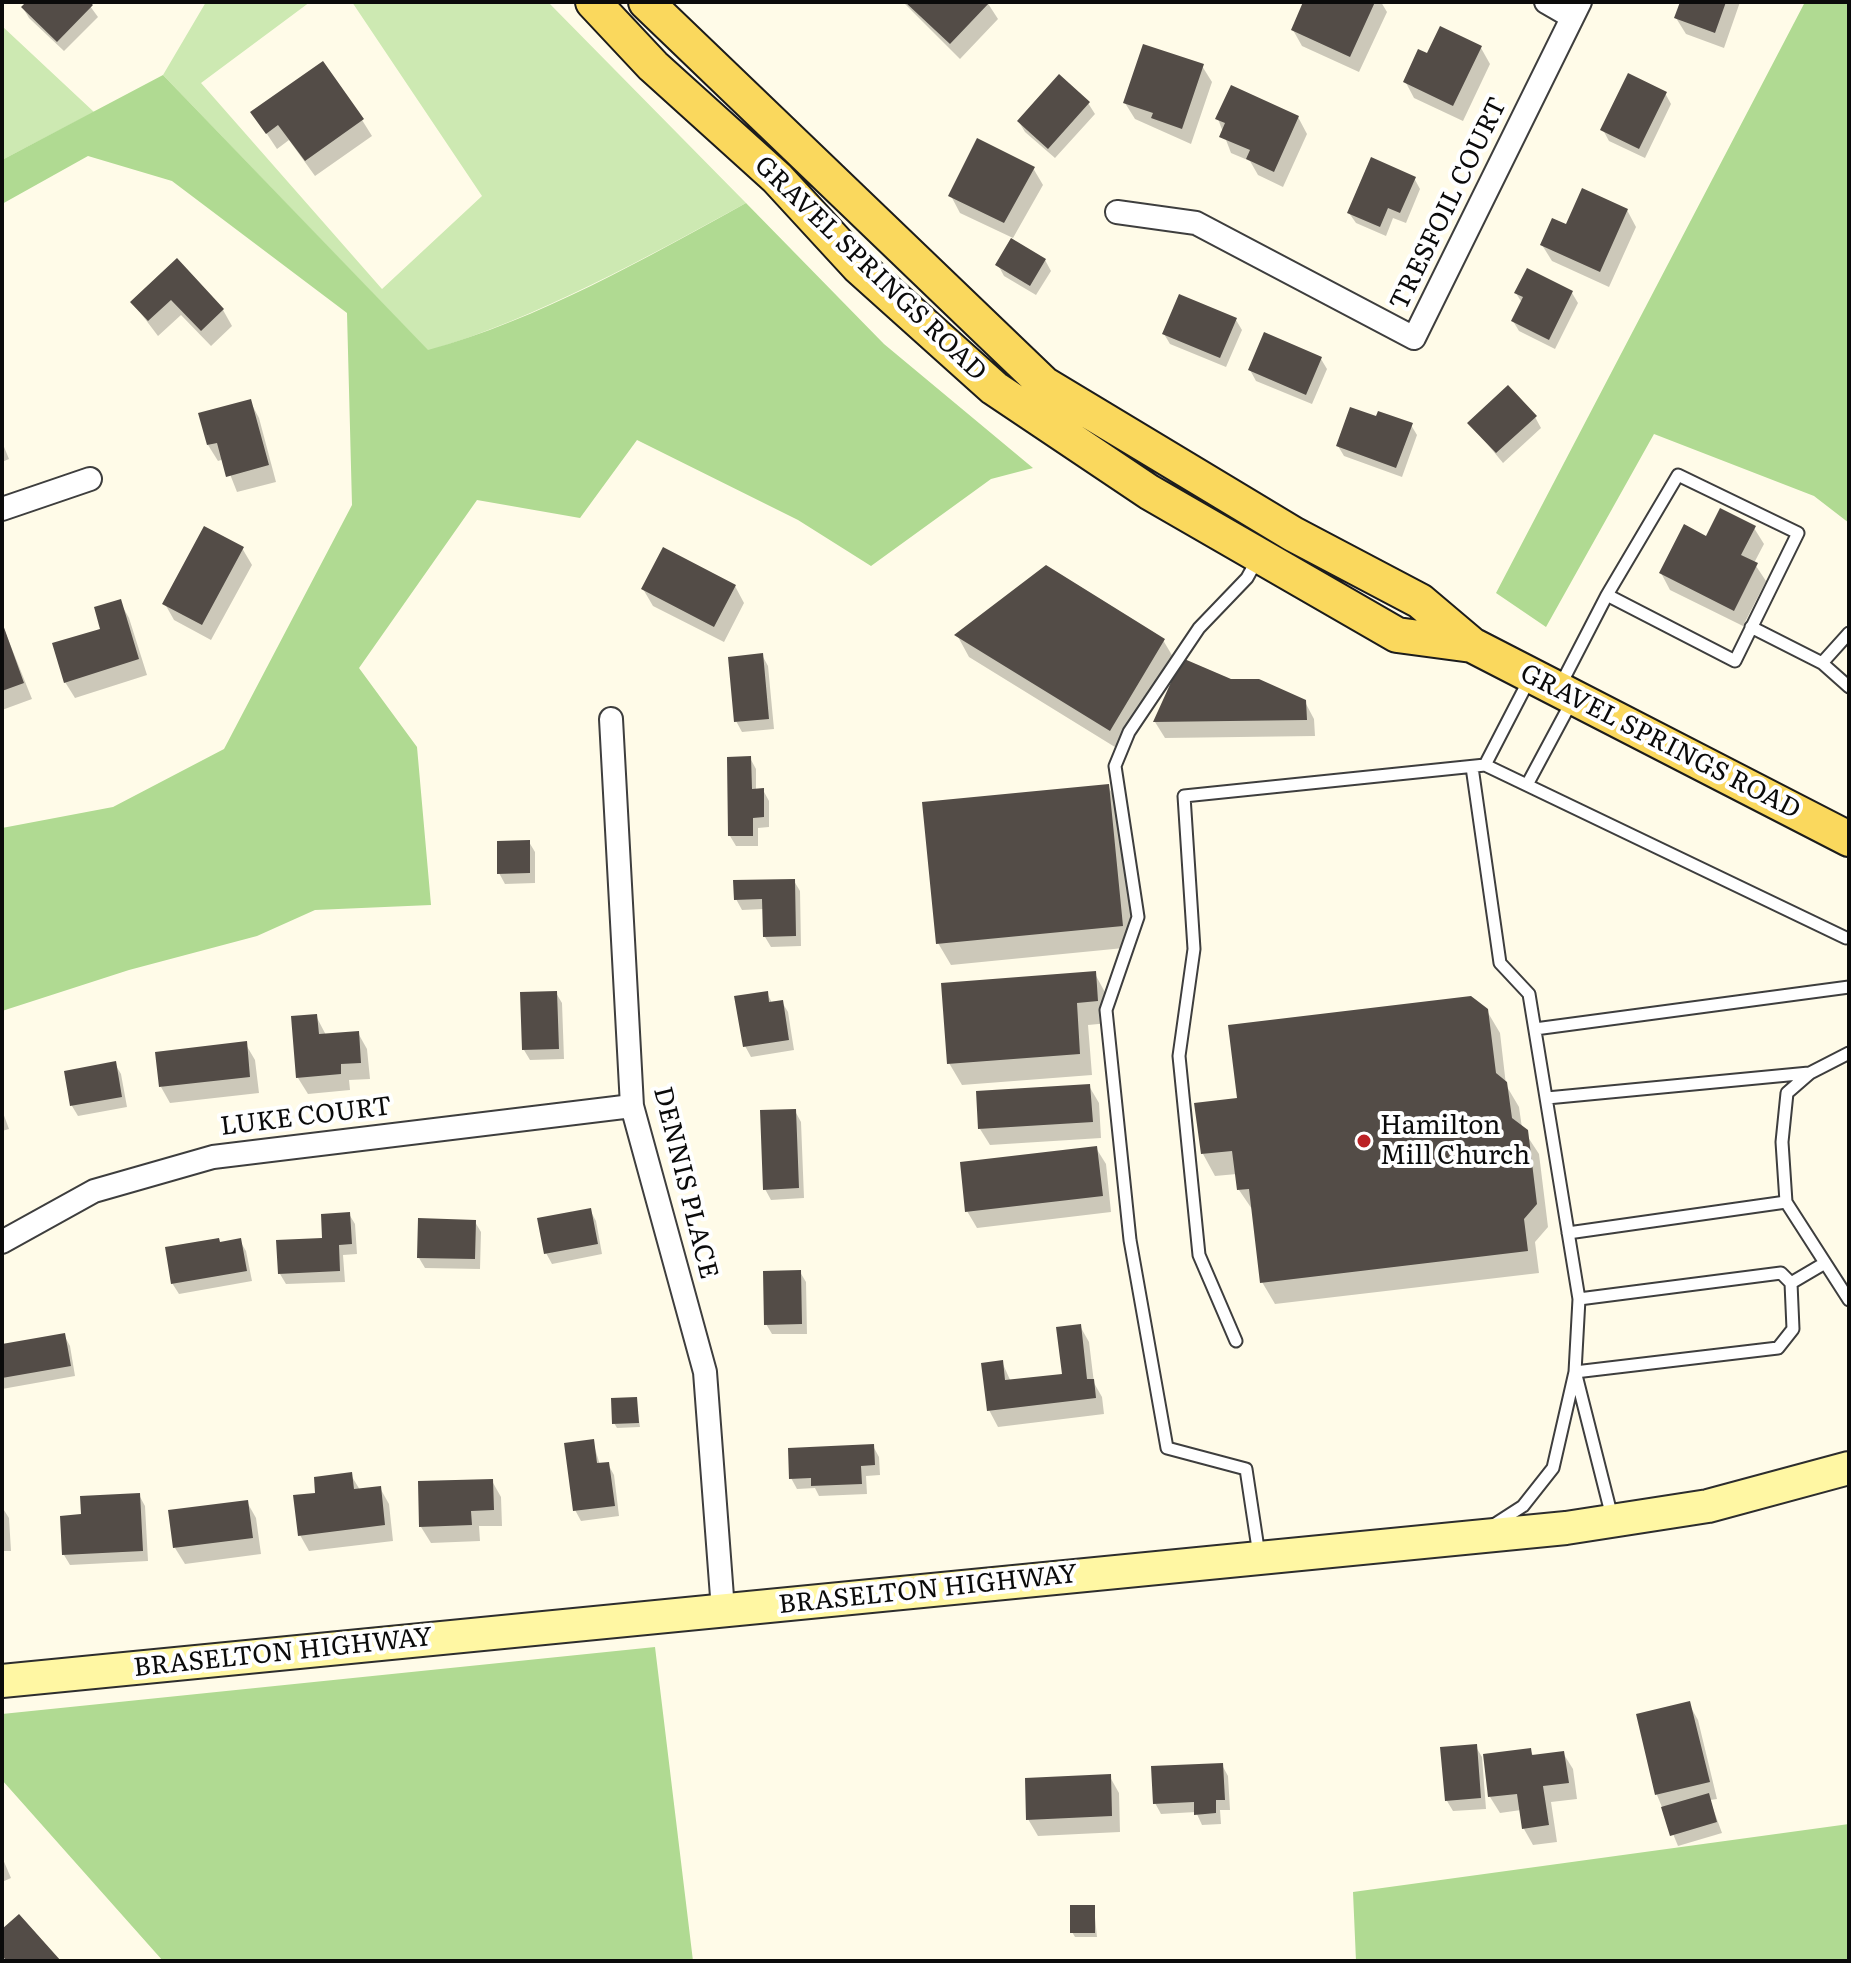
<!DOCTYPE html>
<style>
body{margin:0}
#map{position:relative;width:1851px;height:1963px;overflow:hidden;background:#fffbe8;font-family:Literata,serif}
canvas{display:block}
.frame{position:absolute;inset:0;border:4px solid #0b0b0b;pointer-events:none}
</style>
<div id="map">
<canvas width="1851" height="1963"></canvas>
<div class="frame"></div>
</div>
<script>
const c = document.querySelector('canvas').getContext('2d');
c.lineJoin = 'round';
function fill(path, color) { c.fillStyle = color; c.fill(path, 'evenodd'); }
function trace(path, color, width, dash) { c.strokeStyle = color; c.lineWidth = width; c.lineCap = dash ? 'butt' : 'round'; c.setLineDash(dash || []); c.stroke(path); }
function label(font, color, halo, rows, align = 'center') {
  c.font = font + ' Literata,serif'; c.lineWidth = 8; c.setLineDash([]); c.textBaseline = 'middle'; c.strokeStyle = halo; c.fillStyle = color; for (const [text, x, y, turn = 0] of rows) {
    c.save(); c.translate(x, y); c.rotate((+turn || 0) * Math.PI / 180); c.textAlign = isNaN(turn) ? turn : align; if (halo) c.strokeText(text, 0, 0); c.fillText(text, 0, 0); c.restore();
  }
}
const green = new Path2D(`
 M206,2H310L201,83L382,289L482,196L352,2H548L746,203C644,259 539,317 428,351L163,75Z
 M2,26L94,112L2,160Z`);
const forest = new Path2D(`
 M1805,2H1849V523L1814,496L1654,434L1546,627L1496,593Z
 M163,75L428,350C538,320 646,258 746,203L884,344L1033,468L991,479L871,566L798,520L637,440L580,518L477,500L359,668L417,747L431,905L315,910L257,936L129,970L2,1011V828L113,807L224,749L352,505L347,313L172,181L88,156L2,204V160Z
 M655,1647L693,1961H163L2,1780V1714Z
 M1849,1824V1961H1356L1353,1892Z`);
const shadow = new Path2D(`
 M29,2H87L98,17L64,51L29,18L23,8Z
 M903,2H987L998,19L960,59Z
 M1306,2H1381L1387,12L1359,72L1302,46L1293,30Z
 M1682,2H1740L1724,48L1686,34L1676,18Z
 M1481,48L1490,64L1463,121L1414,98L1405,81L1428,56Z
 M1202,66L1212,82L1191,144L1135,119L1125,103Z
 M1665,93L1671,104L1645,158L1609,141L1603,130Z
 M1088,103L1095,114L1055,158L1025,132L1019,122Z
 M253,113L362,120L372,136L315,176L289,140L277,149Z
 M1298,117L1307,134L1283,187L1258,175L1250,161L1231,153L1218,119Z
 M1033,168L1043,185L1013,238L960,213L951,196Z
 M1414,178L1420,189L1406,223L1393,218L1386,236L1356,223L1349,213Z
 M1627,210L1636,227L1609,287L1552,261L1542,245L1567,226Z
 M1045,260L1051,271L1036,295L1004,276L998,265Z
 M177,261L223,310L232,326L211,346L181,315L158,336L133,303Z
 M1516,293H1572L1578,303L1555,349L1519,331L1513,321L1522,303Z
 M1236,320L1242,330L1226,367L1170,344L1164,334Z
 M1321,359L1327,369L1312,404L1256,381L1250,370Z
 M250,401L259,418L276,482L237,492L224,459L218,461L208,445Z
 M1535,417L1541,428L1503,463L1470,423Z
 M1377,419L1411,425L1417,435L1402,477L1344,456L1338,446Z
 M2,442L9,459L2,462Z
 M1754,528L1764,544L1754,563L1766,581L1743,626L1670,590L1661,573L1707,538Z
 M242,548L252,565L211,640L174,620L165,604Z
 M735,586L744,603L724,642L653,606L643,589Z
 M120,602L129,618L147,675L75,698L65,682Z
 M2,624L32,699L2,710Z
 M957,635L1163,640L1176,662L1123,752L969,657Z
 M762,655L768,666L774,729L742,732L736,721Z
 M1183,660L1231,681L1305,702L1314,719L1315,736L1165,738L1155,722Z
 M750,758L756,769V790H763L769,801V827L758,828V846H736L730,836Z
 M1108,786L1120,808L1134,947L951,965L938,943Z
 M529,842L535,852V883L505,884L499,873Z
 M794,881L800,891L801,946L771,947L765,937L764,909L742,910L736,899Z
 M1095,974L1107,996L1109,1023L1088,1025L1092,1075L962,1085L949,1063Z
 M556,993L562,1003L564,1059L530,1060L524,1050Z
 M767,993L772,1003L782,1002L788,1012L794,1050L751,1057L745,1046Z
 M1487,1011L1500,1033L1506,1085L1519,1107L1522,1128L1539,1154L1548,1227L1535,1242L1539,1273L1275,1304L1262,1282L1254,1212L1239,1190L1237,1174L1215,1176L1203,1154L1240,1100Z
 M316,1016L326,1035L358,1033L367,1049L370,1079L349,1080L350,1090L308,1094L298,1078Z
 M245,1043L255,1060L259,1093L170,1103L161,1087Z
 M115,1064L121,1074L127,1107L78,1116L72,1106L66,1072Z
 M1089,1086L1099,1103L1101,1138L990,1145L980,1129Z
 M2,1110L9,1129L2,1131Z
 M795,1111L801,1122L804,1198L771,1200L765,1189Z
 M1096,1148L1106,1164L1111,1212L977,1228L967,1211Z
 M590,1210L596,1221L602,1254L552,1264L546,1253Z
 M349,1214L355,1224L357,1254L343,1255L345,1282L286,1284L280,1274L324,1240Z
 M475,1222L481,1232L480,1269L425,1268L419,1258Z
 M240,1241L246,1251L252,1281L179,1294L172,1283L220,1244Z
 M800,1272L806,1282L807,1334H772L766,1324Z
 M1080,1326L1089,1342L1094,1383L1102,1397L1104,1414L998,1427L989,1410L1002,1362L1011,1382L1064,1376Z
 M64,1335L70,1346L75,1376L2,1389V1346Z
 M636,1399L640,1427L617,1428L614,1423Z
 M593,1442L600,1465L608,1464L614,1475L619,1516L581,1521L575,1510Z
 M873,1446L879,1457L880,1475L866,1476L867,1494L819,1496L815,1488L797,1489L791,1478Z
 M351,1475L360,1490L380,1488L389,1504L393,1541L309,1551L300,1535L318,1494Z
 M492,1481L501,1497L502,1526H479L480,1541L431,1543L421,1527Z
 M139,1495L145,1506L148,1561L70,1565L64,1555L83,1516Z
 M247,1502L256,1518L261,1554L185,1564L175,1548Z
 M2,1507L9,1518L11,1551H2Z
 M1689,1704L1698,1720L1717,1799L1710,1800L1722,1833L1678,1846L1657,1795L1638,1716Z
 M1476,1747L1482,1757L1486,1809L1453,1811L1447,1801L1442,1749Z
 M1530,1750L1534,1757L1563,1753L1573,1769L1577,1799L1551,1802L1557,1842L1533,1845L1524,1829L1521,1810L1500,1813L1490,1797Z
 M1222,1765L1228,1776L1230,1810H1220L1221,1824L1202,1825L1196,1812L1161,1814L1155,1803Z
 M1110,1777L1119,1793L1120,1832L1038,1836L1028,1819Z
 M2,1857L11,1878L2,1882Z
 M1094,1907L1097,1937H1075L1072,1932Z`);
const building = new Path2D(`
 M26,2H90L93,5L57,42L21,7Z
 M905,2H990L950,44Z
 M1303,2H1375L1350,57L1291,30Z
 M1680,2H1726L1715,33L1674,18Z
 M1440,26L1482,46L1453,106L1403,82L1418,49L1427,53Z
 M1143,44L1204,64L1182,129L1151,118L1153,113L1123,103Z
 M323,61L364,119L305,161L278,125L266,134L250,112Z
 M1628,73L1667,92L1639,149L1600,130Z
 M1059,74L1090,102L1048,149L1017,121Z
 M1231,85L1299,116L1274,172L1246,159L1250,150L1219,137L1225,123L1215,119Z
 M977,138L1035,167L1004,223L948,196Z
 M1371,157L1416,177L1400,213L1388,208L1380,227L1347,213Z
 M1582,188L1628,209L1600,272L1540,245L1552,218L1566,224Z
 M1011,238L1046,259L1030,286L995,265Z
 M177,258L224,309L201,331L171,300L148,321L130,302Z
 M1527,268L1573,291L1549,340L1511,321L1523,297L1514,293Z
 M1179,294L1237,318L1220,358L1162,334Z
 M1264,332L1322,357L1306,395L1248,370Z
 M1508,385L1537,416L1496,453L1467,423Z
 M251,399L269,465L226,477L217,443L207,445L198,413Z
 M1350,407L1376,416L1378,411L1413,423L1396,468L1336,446Z
 M1720,508L1756,526L1741,555L1758,563L1734,611L1659,573L1684,524L1706,536Z
 M204,526L244,547L202,625L162,604Z
 M663,547L736,585L714,627L641,589Z
 M1046,565L1165,639L1110,731L954,635Z
 M121,599L139,659L64,683L52,643L100,629L94,607Z
 M2,622L24,683L2,691Z
 M763,653L769,719L734,722L728,657Z
 M1182,658L1231,679H1259L1306,700L1307,720L1153,722Z
 M751,756L752,789L764,788V817L753,818V836H728L727,757Z
 M1109,784L1123,926L936,944L922,802Z
 M530,840V873L497,874V841Z
 M795,879L796,936L763,937L762,899L734,900L733,880Z
 M1096,971L1098,1001L1077,1003L1080,1054L947,1064L941,983Z
 M557,991L559,1049L522,1050L520,992Z
 M768,991L769,1002L783,1000L789,1040L743,1047L734,996Z
 M1471,996L1488,1009L1496,1073L1507,1082L1512,1118L1528,1130L1537,1204L1524,1219L1528,1251L1260,1283L1249,1189L1237,1190L1232,1151L1201,1154L1194,1103L1237,1098L1228,1025Z
 M317,1014L319,1034L359,1031L361,1063L341,1064V1074L296,1078L291,1016Z
 M247,1041L250,1077L159,1087L155,1052Z
 M116,1061L122,1097L70,1106L64,1071Z
 M1090,1084L1093,1122L978,1129L976,1091Z
 M796,1109L799,1188L763,1190L760,1110Z
 M1097,1146L1103,1196L965,1212L960,1162Z
 M591,1208L598,1244L544,1254L537,1218Z
 M350,1212L352,1244L339,1245L340,1271L278,1274L276,1240L322,1238L321,1214Z
 M418,1218L476,1220L475,1259L417,1258Z
 M219,1238L220,1242L241,1238L247,1271L171,1284L165,1247Z
 M801,1270L802,1324L764,1325L763,1271Z
 M1081,1324L1087,1379H1094L1096,1398L987,1411L981,1363L1003,1360L1005,1380L1062,1374L1056,1327Z
 M65,1333L71,1366L2,1378V1344Z
 M637,1397L639,1423L612,1424L611,1398Z
 M594,1439L597,1463L609,1462L615,1506L573,1511L564,1443Z
 M874,1444L875,1465L861,1466L862,1484L811,1486V1478L789,1479L788,1448Z
 M352,1472L354,1489L381,1486L385,1525L298,1536L293,1495L315,1493L314,1477Z
 M493,1479L494,1510L471,1511L472,1525L419,1527L418,1481Z
 M140,1493L143,1551L62,1555L60,1516L81,1514L80,1496Z
 M248,1500L253,1538L173,1548L168,1510Z
 M1690,1701L1710,1782L1655,1795L1636,1714Z
 M1477,1744L1481,1798L1445,1801L1440,1747Z
 M1531,1748L1532,1755L1564,1751L1569,1783L1543,1786L1549,1825L1522,1829L1517,1794L1488,1797L1483,1754Z
 M1223,1763L1225,1800H1216V1813L1194,1815V1802L1153,1804L1151,1766Z
 M1111,1774L1112,1816L1026,1820L1025,1778Z
 M1709,1793L1717,1822L1670,1836L1661,1807Z
 M1070,1905H1095V1933H1070Z
 M19,1914L61,1961H7L2,1956V1929Z`);
const lane = new Path2D(`
 M1257,560L1247,578L1199,628L1129,732L1115,766L1138,917L1106,1010L1130,1240L1167,1448L1246,1469L1259,1555
 M1751,627L1822,663L1849,633
 M1822,663L1849,687
 M1560,686L1607,595L1678,475L1798,533L1735,661L1607,595
 M1485,765L1529,680
 M1472,767L1500,963L1529,994L1579,1299L1575,1372L1553,1468L1523,1506L1492,1526
 M1528,783L1573,699
 M1535,1029L1849,987
 M1849,1053L1810,1073L1787,1093L1782,1142L1786,1202L1849,1300
 M1547,1098L1809,1073
 M1568,1233L1786,1202
 M1791,1283L1825,1263
 M1236,1341L1199,1255L1179,1056L1194,949L1184,796L1485,765L1846,938
 M1575,1372L1778,1348L1793,1329L1791,1283L1781,1273L1579,1299
 M1576,1375L1612,1517`);
const street = new Path2D(`
 M1546,2L1572,17
 M1117,212L1196,223L1414,338L1580,2
 M2,509L90,479
 M611,719L632,1106L705,1372L723,1610
 M2,1242L94,1191L213,1157L632,1106`);
const secondary = new Path2D(`
 M2,1681L1566,1528L1708,1506L1849,1468`);
const primary = new Path2D(`
 M593,2L653,66L777,178L858,266L994,388L1149,492L1397,635L1472,645
 M646,2L1044,384L1293,534L1420,601L1472,645L1849,839`);
const markers = [
 [1364,1141,8,"#bb2226"]
];
const streetNames = [
 ["TRESFOIL COURT",1449,204,-64],
 ["GRAVEL SPRINGS ROAD",870,269,44],
 ["GRAVEL SPRINGS ROAD",1660,742,27],
 ["LUKE COURT",306,1117,-7],
 ["DENNIS PLACE",685,1183,76],
 ["BRASELTON HIGHWAY",928,1590,-6],
 ["BRASELTON HIGHWAY",283,1653,-6]
];
const poiNames = [
 ["Hamilton",1380,1126],
 ["Mill Church",1380,1156]
];
fill(green, '#cde9b2');
fill(forest, '#b0da92');
fill(shadow, '#0003');
fill(building, '#534c47');
trace(lane, '#3e3e3e', 15);
trace(street, '#3e3e3e', 26);
trace(secondary, '#2d2d2d', 36);
trace(primary, '#1c1c1c', 38);
trace(lane, '#fff', 11);
trace(street, '#fff', 22);
trace(secondary, '#fff7a3', 32);
trace(primary, '#fad85d', 34);
for (const [x, y, r, color] of markers) { const dot = new Path2D(); dot.arc(x, y, r, 0, 2 * Math.PI); c.fillStyle = color; c.fill(dot); trace(dot, '#fff', 3); }
label('26px', '#0b0b0b', '#fff', streetNames);
label('26px', '#0b0b0b', '#fff', poiNames, 'left');
</script>
